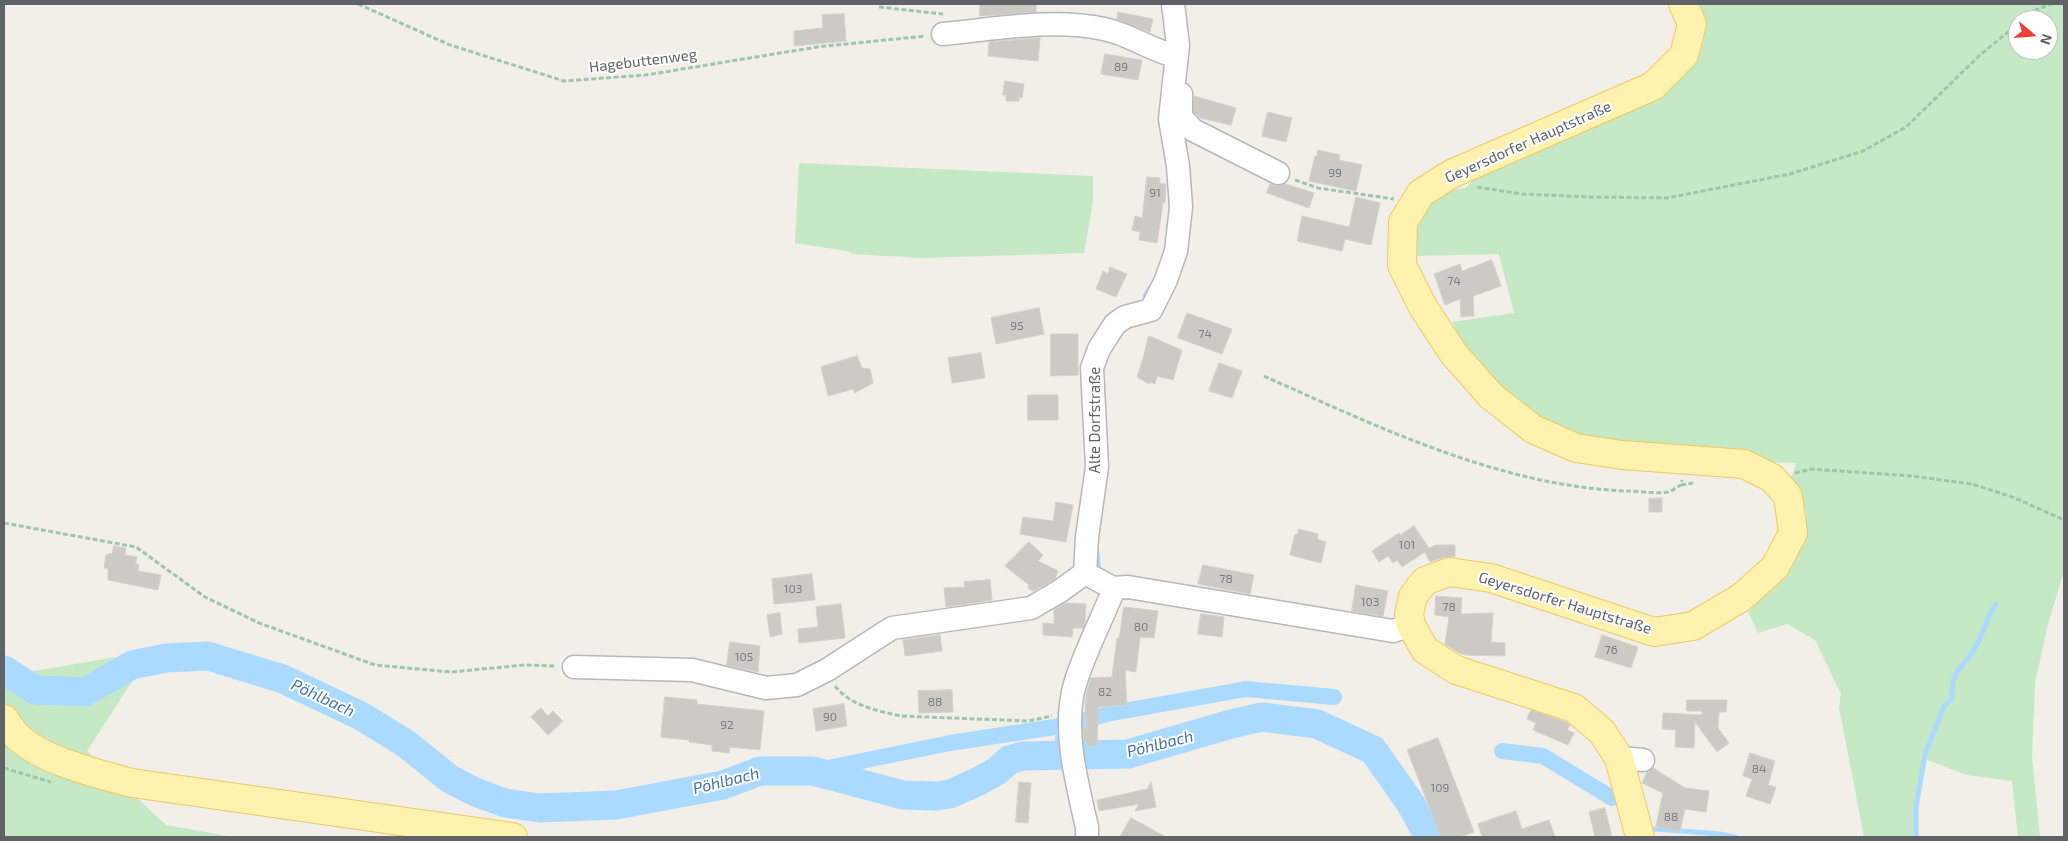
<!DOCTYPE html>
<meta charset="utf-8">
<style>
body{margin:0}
#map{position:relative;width:2068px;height:841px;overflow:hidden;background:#f1efe8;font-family:"Exo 2",sans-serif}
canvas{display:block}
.frame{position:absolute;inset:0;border:5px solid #5f6368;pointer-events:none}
.north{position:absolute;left:2008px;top:10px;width:50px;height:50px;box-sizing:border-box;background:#fff;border:1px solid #bfc1c3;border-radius:50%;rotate:108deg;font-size:14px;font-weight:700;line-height:20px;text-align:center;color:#5f6368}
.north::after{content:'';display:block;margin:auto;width:18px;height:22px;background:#ea4335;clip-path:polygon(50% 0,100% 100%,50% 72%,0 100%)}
</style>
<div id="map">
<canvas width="2068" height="841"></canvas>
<div class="frame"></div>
<div class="north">N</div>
</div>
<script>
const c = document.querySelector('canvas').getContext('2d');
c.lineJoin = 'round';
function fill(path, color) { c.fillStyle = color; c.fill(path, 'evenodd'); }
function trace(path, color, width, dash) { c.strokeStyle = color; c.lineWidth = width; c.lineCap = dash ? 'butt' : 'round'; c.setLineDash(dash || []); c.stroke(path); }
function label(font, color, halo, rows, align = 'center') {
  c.font = font + ' "Exo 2",sans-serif'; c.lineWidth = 4; c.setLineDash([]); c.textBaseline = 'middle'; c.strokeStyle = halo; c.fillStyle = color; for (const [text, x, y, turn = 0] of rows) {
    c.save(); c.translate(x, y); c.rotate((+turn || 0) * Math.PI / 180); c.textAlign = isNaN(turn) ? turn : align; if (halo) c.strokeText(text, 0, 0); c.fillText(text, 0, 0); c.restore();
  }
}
const green = new Path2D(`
 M1697,4H2064V571L2048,624L2035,683L2032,757L2040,837H2018L2012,781L1967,775L1925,759L1916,807V837H1864L1839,707L1841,694L1815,640L1787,624L1758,633L1748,612L1782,578L1803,536L1806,512L1800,493L1788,480L1793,473L1796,463L1767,462L1568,435L1519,408L1450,338L1456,330L1452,322L1514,313L1499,254L1412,256L1413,222L1439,191L1466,188L1479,173L1680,78C1685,71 1694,64 1698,57C1707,40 1705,19 1697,4ZM2018,20H2048V50H2018Z
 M799,163L1093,176V201L1084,253L923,258L853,254L847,251L795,243Z
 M152,651L87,751L166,825L234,837H4V676Z`);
const stream = new Path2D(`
 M1145,296L1150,288
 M1097,553L1099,572
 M1056,756L1060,712
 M1654,829L1720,834L1735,837
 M1916,837V807L1925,755L1944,706L1952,699C1950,665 1969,666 1979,640C1985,627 1988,616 1996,604`);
const canal = new Path2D(`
 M1502,751L1543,756L1612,798
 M813,771L950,743L1061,726L1107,714L1246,689L1334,697`);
const river = new Path2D(`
 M4,670L35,690L85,692L132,665L166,658L208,656L283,679L361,716L405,743L450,779L475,792L505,803L540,808L616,805L723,785L760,771H813L903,795L936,796L950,794L977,782L997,771L1009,760L1023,756L1128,754L1231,724L1262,717L1317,724L1373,750L1411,804L1429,837`);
const building = new Path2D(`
 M980,4H1036V12L980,16Z
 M1118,12L1153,19L1150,32L1117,19Z
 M844,14L846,41L794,46V31L823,28L822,15Z
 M1040,38L1038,61L988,56L989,42Z
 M1105,54L1142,60L1138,80L1101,74Z
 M1005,81L1024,84L1022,98L1019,97V101H1006V95H1003Z
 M1194,96L1236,108L1231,125L1200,118L1194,112Z
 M1268,112L1292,118L1286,142L1262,136Z
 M1318,150L1340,155L1339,160L1362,165L1356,191L1309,181L1315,156H1317Z
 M1147,177L1160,178L1159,183L1166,184L1165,203H1163L1157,243L1139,240L1140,232L1132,230L1135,216L1142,218Z
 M1270,184L1278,186L1286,184L1314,193L1309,208L1267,193Z
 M1356,197L1380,203L1371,245L1345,239L1342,251L1297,241L1302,216L1349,227Z
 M1492,260L1501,286L1473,296L1474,316L1461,317L1460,299L1445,305L1434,274L1460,264L1462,271Z
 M1110,267L1127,274L1116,297L1096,289L1103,271L1108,274Z
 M1039,308L1044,334L996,344L991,318Z
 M1187,313L1232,329L1222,354L1178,338Z
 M1051,334H1078V375L1051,376Z
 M1149,336L1182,350L1173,380L1157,376L1155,384L1150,382L1149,384L1137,377L1144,355Z
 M981,353L985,378L952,383L948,358Z
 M857,356L862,368L870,369L873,383L855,393L853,389L828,396L821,367Z
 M1219,363L1242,371L1232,398L1209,391Z
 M1028,395H1058V420H1028Z
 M1662,498V512H1649V499Z
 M1056,502L1073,505L1066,542L1020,534L1023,517L1053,521Z
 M1414,526L1429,548L1437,545H1455V557H1444L1430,562L1425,552L1402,567L1397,560L1393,563L1388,556L1379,562L1372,551L1399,533L1400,535Z
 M1299,529L1318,534L1317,539L1326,542L1321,563L1290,555L1295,534L1297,535Z
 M1029,542L1043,555L1038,561L1058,571L1055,579L1033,591L1028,588L1029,585L1005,566Z
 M114,546L126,548L125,555L137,557L135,564H139L138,571L161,575L158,590L108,580V568H104L106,555L112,553Z
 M1203,565L1254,575L1250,594L1198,584Z
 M812,574L815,600L774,604L772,579Z
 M990,580L992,600L946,607L944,588L965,587L964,582Z
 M1356,585L1388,591L1383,616L1352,611Z
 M1436,596L1462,598L1461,614L1493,613L1491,642L1505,643V656L1466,655L1459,653L1445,644L1449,617L1435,615Z
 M1065,603L1086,604L1085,622L1083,628H1073L1072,637L1043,635V623L1054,624V610Z
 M841,604L845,638L799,643L798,629L818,627L816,607Z
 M1124,607L1158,611L1154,638L1140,637L1136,672L1125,670L1127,705L1098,707L1097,746H1088V742H1084L1083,728H1087L1085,702L1088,687L1091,678L1112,677L1117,638H1119Z
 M780,613L782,634L770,637L767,615Z
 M1201,614L1224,617L1222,637L1198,634Z
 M940,635L942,651L905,656L903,640Z
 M1602,635L1638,647L1631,668L1595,657Z
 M730,642L760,646L758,672L727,665Z
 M952,690L953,712L919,713L918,691Z
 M665,697L697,700V704L764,711L760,750L730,747L729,753L712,751V745L689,742V740L661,737Z
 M1687,700H1727L1726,712H1719L1718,728L1729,743L1717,752L1695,722L1694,748L1675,747L1676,730L1662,729L1663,713L1702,715V711H1687Z
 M844,704L847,726L816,731L813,709Z
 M541,708L548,716L553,711L563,721L548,735L531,717Z
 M1531,710L1566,722L1570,725L1567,730L1574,733L1568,745L1533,730L1536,723L1527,719Z
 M1438,738L1474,832L1460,837H1441L1407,750Z
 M1750,753L1775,761L1768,785L1776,787L1770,804L1746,796L1752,779L1743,776Z
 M1653,768L1685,788L1709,791L1706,812L1685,809L1680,831L1656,826L1663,793L1642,783L1647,772Z
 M1019,782L1031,783L1028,823L1016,822Z
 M1151,782L1156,807L1135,811L1139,804L1099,811L1097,800L1147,789Z
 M1605,808L1612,837H1595L1589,812Z
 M1516,811L1522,829L1549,820L1555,837H1482L1478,824Z
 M1131,818L1166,837H1120Z`);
const path = new Path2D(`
 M358,4L450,45L564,81L646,75L817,47L925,36
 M879,7L943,14
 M2023,20L2033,11L2051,4
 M1295,180L1318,188L1394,199
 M1477,187L1522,194L1591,197L1667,198L1790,174L1863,151L1906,127L1980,55L2018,24
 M1264,376C1378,427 1500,486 1626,491C1639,491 1655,494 1668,492C1672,491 1677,487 1681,485L1682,480
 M1795,473L1811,469L1912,476L1972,484L2015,498L2064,520
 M1681,485L1693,483
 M4,523L136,547L205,597L259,623L375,665L451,672L525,665L556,666
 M835,686C851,706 878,711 901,716L1028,721L1052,716
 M4,768L51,782`);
const minor = new Path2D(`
 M943,34C996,29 1052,18 1104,29C1130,34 1151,51 1176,56
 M1181,94V117L1193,130L1278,173
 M1085,573L1087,537L1097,467L1092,368L1099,349L1115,324L1125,317L1151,310L1166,280L1176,251L1181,207L1178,166L1170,119L1178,45L1173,4
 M1085,573L1113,588L1128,587L1393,631L1411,625
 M574,667L692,670L766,688L797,685L827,670L892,628L1031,608L1060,591L1085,573
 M1619,758L1643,760
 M1087,837V827C1077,784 1062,728 1075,684C1084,654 1099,625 1111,596L1113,588`);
const major = new Path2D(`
 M4,719C8,725 13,732 18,737C43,761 99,774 132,783L513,837
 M1640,837L1619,758L1602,732L1574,708L1456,670L1425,650L1411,625L1409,614L1413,596L1425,581L1449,572L1491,578L1654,632L1693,626L1742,597L1775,567L1793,533L1788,496L1772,478L1744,464L1622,455L1576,448L1533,429L1491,396L1453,353L1423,307L1402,265L1403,222L1421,193L1451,174L1653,86L1684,55L1692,24L1683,4`);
const numberNames = [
 ["89",1121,67],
 ["99",1335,173],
 ["91",1155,193],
 ["74",1454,281],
 ["95",1017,326],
 ["74",1205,334],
 ["101",1407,545],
 ["78",1226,579],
 ["103",793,589],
 ["103",1370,602],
 ["78",1449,607],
 ["80",1141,627],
 ["76",1611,650],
 ["105",744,657],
 ["82",1105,692],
 ["88",935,702],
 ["90",830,717],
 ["92",727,725],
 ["84",1759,769],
 ["109",1440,788],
 ["88",1671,817]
];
const streetNames = [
 ["Hagebuttenweg",643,61,-7],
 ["Geyersdorfer Hauptstraße",1528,142,-24],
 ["Alte Dorfstraße",1095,420,-90],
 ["Geyersdorfer Hauptstraße",1565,603,17]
];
const waterNames = [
 ["Pöhlbach",323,698,25],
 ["Pöhlbach",1160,744,-14],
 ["Pöhlbach",726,781,-14]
];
fill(green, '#c5e8c5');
trace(stream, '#aadaff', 5);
trace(canal, '#aadaff', 16);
trace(river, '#aadaff', 29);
fill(building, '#cccac5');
trace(building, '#d6d1c6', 1);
trace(minor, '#b5b8bc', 25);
trace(major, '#f2c960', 30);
trace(path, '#9cc7a9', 3, [5, 2.5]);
trace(minor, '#fff', 22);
trace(major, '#fff2af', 28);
label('12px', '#7a7d7f', null, numberNames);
label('15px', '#5f6368', '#fff', streetNames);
label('italic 16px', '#4174aa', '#fff', waterNames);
</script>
